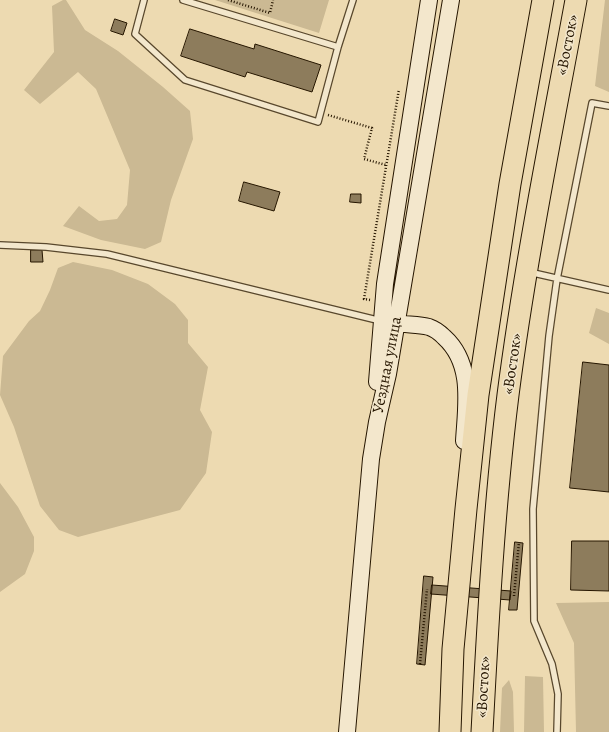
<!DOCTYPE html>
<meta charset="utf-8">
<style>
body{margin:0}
canvas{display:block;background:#eddab1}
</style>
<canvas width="609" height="732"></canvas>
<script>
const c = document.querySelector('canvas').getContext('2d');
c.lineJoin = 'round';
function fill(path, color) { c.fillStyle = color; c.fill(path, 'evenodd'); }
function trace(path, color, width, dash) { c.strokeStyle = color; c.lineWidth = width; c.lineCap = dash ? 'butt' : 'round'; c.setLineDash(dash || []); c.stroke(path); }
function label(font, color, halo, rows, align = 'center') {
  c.font = font + ' Alegreya,serif'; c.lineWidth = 3; c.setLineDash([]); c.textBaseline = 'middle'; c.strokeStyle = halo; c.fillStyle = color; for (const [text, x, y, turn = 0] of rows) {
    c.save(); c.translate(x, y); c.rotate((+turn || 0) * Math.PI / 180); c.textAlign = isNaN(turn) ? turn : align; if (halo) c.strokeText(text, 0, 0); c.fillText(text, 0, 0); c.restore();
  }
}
const green = new Path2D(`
 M63,0H66L85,30L118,51L163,87L190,111L193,139L171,200L161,242L145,249L101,240L63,226L79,206L99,221L117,219L127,205L130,170L96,89L78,72L40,104L24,90L54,52L52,6Z
 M215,0H329L319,33Z
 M605,0H609V92L595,86Z
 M73,262L112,270L148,284L175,304L188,320V343L208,367L200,410L212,432L206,473L180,510L78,537L59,530L40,506L14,427L0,395L3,356L29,321L40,311L50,290L58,268Z
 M596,308L609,313V344L589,333Z
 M0,483L18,507L34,537V551L25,574L0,592Z
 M609,602V732H576L574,643L556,603Z
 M525,676L543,677L544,732H524Z
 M509,680L513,692L514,732H500L502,688Z`);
const building = new Path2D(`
 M115,19L127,23L123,35L111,31Z
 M190,29L254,49L255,44L321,65L312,92L247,72L245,77L181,56Z
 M244,182L280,192L274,211L239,201Z
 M351,194H361V203L350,202Z
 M31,250H42L43,262H31Z
 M583,362L609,365V492L570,488Z
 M572,541H609V591L571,590Z
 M515,542L523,543L517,610H509Z
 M424,576L433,577L425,665L417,664Z
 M432,585L511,591L510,600L431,594Z`);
const path = new Path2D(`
 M228,0L270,13L273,0
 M328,115L372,128L364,159L386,165
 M370,300L364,299L399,89
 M514,596L519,542
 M420,664L427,589`);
const lane = new Path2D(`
 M144,0L135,34L185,80L318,122L338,47
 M183,0L338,47L353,0
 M0,245L46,247L107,254L381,321
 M529,272L609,290
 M557,732L558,694L552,664L534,621L533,509L549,336L557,279L592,103L609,106`);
const secondary = new Path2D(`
 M396,323C406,325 419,324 429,327C435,329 440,333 444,337C474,364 466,406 464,441
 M377,382L385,284L429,0
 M347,732L371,459L377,422L388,374L451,0`);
const highway = new Path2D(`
 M450,732L453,649L466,509L478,395L510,184L543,0
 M482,732C488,620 494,507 508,395C525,263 552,131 576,0`);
const streetNames = [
 ["«Восток»",568,45,-79],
 ["«Восток»",513,364,-82],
 ["Уездная улица",388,365,-79],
 ["«Восток»",484,687,-87]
];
fill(green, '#cbb993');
fill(building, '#8d7c5c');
trace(building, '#261600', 1);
trace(lane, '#58472c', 8);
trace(secondary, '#261600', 18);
trace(highway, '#261600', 23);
trace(path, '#261600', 2.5, [1, 2]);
trace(lane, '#f3e7cc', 5.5);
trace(secondary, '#f3e7cc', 16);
trace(highway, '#eddab1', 21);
label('16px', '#261600', '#f3e7cc', streetNames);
</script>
